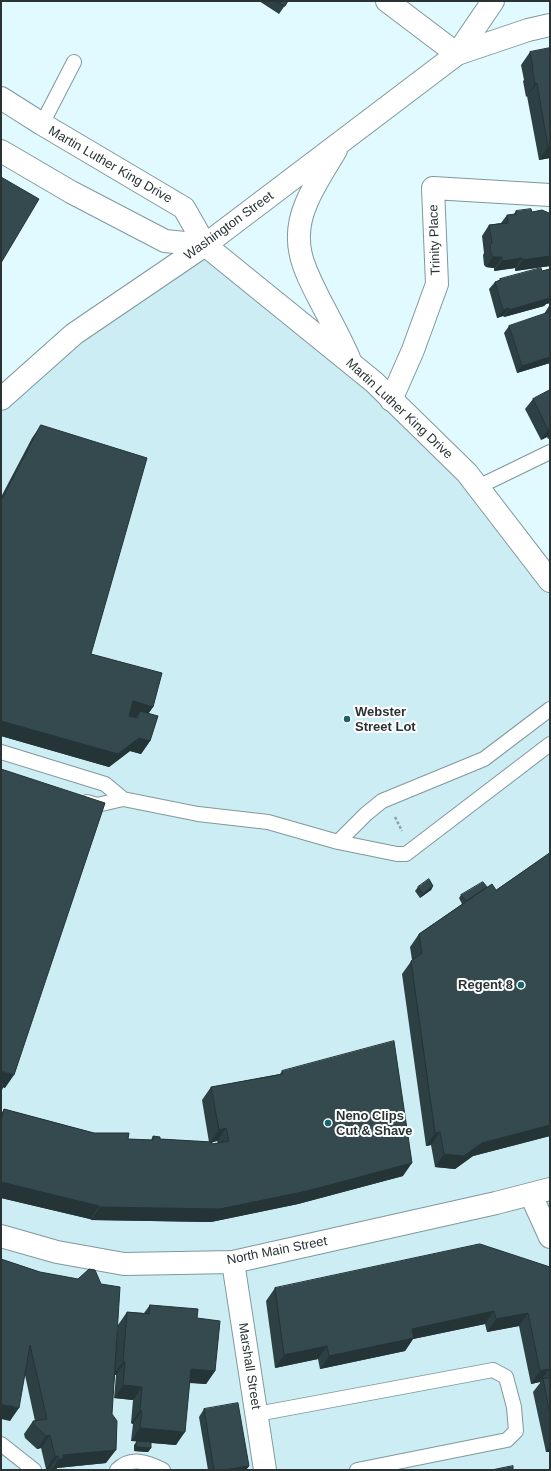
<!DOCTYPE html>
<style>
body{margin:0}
#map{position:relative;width:551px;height:1471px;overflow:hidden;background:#e0faff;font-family:Helvetica,sans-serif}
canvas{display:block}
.frame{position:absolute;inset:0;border:2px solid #293334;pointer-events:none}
</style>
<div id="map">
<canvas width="551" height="1471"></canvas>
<div class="frame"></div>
</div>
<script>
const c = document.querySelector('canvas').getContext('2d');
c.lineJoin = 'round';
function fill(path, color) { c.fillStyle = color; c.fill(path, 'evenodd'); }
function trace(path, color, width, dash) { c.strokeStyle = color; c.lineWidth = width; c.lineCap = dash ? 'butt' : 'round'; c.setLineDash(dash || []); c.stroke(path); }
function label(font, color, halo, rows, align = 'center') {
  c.font = font + ' Helvetica,sans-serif'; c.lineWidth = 4; c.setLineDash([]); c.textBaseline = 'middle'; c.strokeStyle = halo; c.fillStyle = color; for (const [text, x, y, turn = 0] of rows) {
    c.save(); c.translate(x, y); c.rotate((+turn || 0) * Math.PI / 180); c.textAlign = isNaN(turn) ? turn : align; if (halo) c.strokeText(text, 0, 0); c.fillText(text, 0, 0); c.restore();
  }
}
const built = new Path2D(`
 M205,245L374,382L550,580V1470H1V399Z`);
const path = new Path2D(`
 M395,817L402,831`);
const lane = new Path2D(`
 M42,124L74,62
 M478,487L550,452
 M1,752L105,784L123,799L198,814L268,822L338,842L397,854H406L550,744
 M87,802L97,805L123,799
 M338,842L366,814L382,801L484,759L550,709
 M257,1414L493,1370L506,1377L514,1407L516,1431L507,1440L357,1470
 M1,1444L34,1470
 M117,1470C131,1456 147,1462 163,1470`);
const street = new Path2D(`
 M457,54L493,1
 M391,400L413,350L437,284L433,188L550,195
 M531,1195L550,1237
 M233,1262L265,1470`);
const secondary = new Path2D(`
 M387,1L457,54
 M1,98L42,124L184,208L205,245L374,382L467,473L550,581
 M336,150C326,167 313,186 306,204C289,244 305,271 323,306C332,323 341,340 349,358
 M1,151L71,192L165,241L205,245
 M1,399L74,334L205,245L457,54L528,30L550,25`);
const primary = new Path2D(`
 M1,1236L57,1252L124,1264L233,1262L496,1203L550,1189`);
const wall = new Path2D(`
 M259,1H288L279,14Z
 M550,48V158L539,160L527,96L526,97L523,81L524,80L521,65L530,52Z
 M516,211L532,212L550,216V266L515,271V268L494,271V268L486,267L484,265L483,255L484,253L482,236L489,225L501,223L507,215H513Z
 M550,269V303L546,304L544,306L504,317L503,316L497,318L489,289L495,282L499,280L500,279L542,271Z
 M549,306H550V363L517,373L504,333L509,326L544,314Z
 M550,390V438L548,439L547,437L541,440L525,409L533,399Z
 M41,425L91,654L153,707L148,714L150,741L141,754L130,751L109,767L1,736V497L32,438Z
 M550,853V1136L473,1156L455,1169L435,1167L431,1145L426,1146L402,974L412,960L410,947L419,934L462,904L459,898L461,895L487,887L496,890Z
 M433,886L431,890L420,898L415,891L418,887Z
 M282,1071L403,1176L298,1204L211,1222L91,1220L90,1219L1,1198V1114L4,1109L94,1133L128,1139L151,1140L153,1136L160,1139L209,1142L202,1100L211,1087L280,1074ZM217,1141L218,1143L212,1144V1142Z
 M1,1259L116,1342L118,1325L127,1312L144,1313L150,1305L197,1318L215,1371L206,1384L189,1383L176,1445L151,1443V1448L148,1452L134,1451V1445L137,1441H131L133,1424L131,1423L133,1400L114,1398L116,1375H115L106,1463L57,1468L56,1470H49V1469H46L41,1448L37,1449L25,1438L24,1434L33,1421H35L25,1375L10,1421Z
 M550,1267V1452H546L533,1392L540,1383V1382L531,1384L519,1326L487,1332L485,1324L413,1339L405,1351L320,1369L318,1359L275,1368L266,1301L275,1288Z
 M204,1409L249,1466L246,1470H208L199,1417Z`);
const shadedWall = new Path2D(`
 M537,83L527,96L526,97L535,84Z
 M548,147H550V158L539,160Z
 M550,256V266L515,271L523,260Z
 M493,257H502L494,268L486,267Z
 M522,258L515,268L494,271L502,261Z
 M550,297V303L546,304L544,306L504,317L509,310Z
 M509,308L503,316L497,318L503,310Z
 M550,357V363L517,373L522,366Z
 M550,429V433L547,437L541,440L548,430Z
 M133,701L153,707L144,720L140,711L135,718L124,714Z
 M1,721L139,738L150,741L141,754L130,751L109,767L1,736Z
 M433,886L431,890L420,898L423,894Z
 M1,1071L14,1075L5,1088L1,1087Z
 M550,1125V1136L473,1156L455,1169L435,1167L444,1154Z
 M226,1128L217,1141L210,1143L219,1130Z
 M440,1132L431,1145L426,1146L435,1133Z
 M412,1163L403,1176L298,1204L211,1222L91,1220L100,1207Z
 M1,1182L99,1206L90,1219L1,1198Z
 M494,1311L485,1324L413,1339L405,1351L320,1369L329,1356L412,1329Z
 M528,1313L519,1326L487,1332L496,1319Z
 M327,1346L318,1359L275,1368L284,1355Z
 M123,1362H125L116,1375H113Z
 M191,1369L215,1371L206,1384L182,1382Z
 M549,1369L540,1382L531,1384L540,1371Z
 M123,1385L142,1387L133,1400L114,1398Z
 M1,1404L19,1408L10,1421L1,1419Z
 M140,1410L142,1411L133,1424L131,1423Z
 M140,1428L185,1432L176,1445L131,1441Z
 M50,1435L41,1448L37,1449L46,1436Z
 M550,1446V1452H546Z
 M136,1447L151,1448L148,1452L134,1451Z
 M116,1450L106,1463L57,1468L56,1470H51L59,1459L63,1455Z
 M55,1456H58L49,1469H46Z
 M249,1466L246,1470H225Z`);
const building = new Path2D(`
 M276,1H288L285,6Z
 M550,48V147H548L537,83L535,84L532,68H533L530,52Z
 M1,177L39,199L1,263Z
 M531,209L532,212L542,210L549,213L550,216V256L523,260L522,258L502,261V257H493L491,254L490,245L492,243L489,225L508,223L507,215L516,214V211Z
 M541,268L542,271L550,269V298L509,310V308L503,310L495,282L501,280L500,279Z
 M550,312V357L522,366L509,326Z
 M550,390V429L548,430L533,399Z
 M41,425L147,458L91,654L162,673L153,707L133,701L129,716L137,718L140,711L158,716L150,741L139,738L118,754L1,721V501Z
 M1,769L105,803L14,1075L1,1071Z
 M550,853V1125L482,1143L464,1156L444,1154L440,1132L435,1133L411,961L422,953L419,934L492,884L496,890Z
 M429,879L433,886L423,894L418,887Z
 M483,882L487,887L466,901L461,895Z
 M394,1041L412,1163L307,1191L220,1209L100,1207L99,1206L1,1182V1121L4,1109L94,1133H129L128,1139L153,1140V1136L160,1137V1139L212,1142V1144L229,1141L226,1128L219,1130L211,1087L283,1074L282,1071Z
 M1,1082L4,1083L1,1092Z
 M480,1244L550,1267V1375L549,1369L540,1371L528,1313L496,1319L494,1311L412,1329L414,1338L329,1356L327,1346L284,1355L275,1288Z
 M1,1259L40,1272L78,1279L89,1269L95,1270L101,1284L120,1287L112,1414L117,1421L116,1450L63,1455V1459H59L58,1456H55L50,1435L46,1436L34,1425L33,1421L47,1419L30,1345L19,1408L1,1404Z
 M150,1305L198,1309L197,1318L220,1321L215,1371L191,1369L185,1432L140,1428L142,1411L140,1410L142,1387L123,1385L125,1362H123L127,1312L149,1314Z
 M550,1378V1415L543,1379Z
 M238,1403L249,1466L225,1470H214L204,1409Z
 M137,1441L151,1442V1448L136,1447Z
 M513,1466V1470H492Z`);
const markers = [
 [347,719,4,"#18646e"],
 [521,985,4,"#18646e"],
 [328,1123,4,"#18646e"]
];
const streetNames = [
 ["Martin Luther King Drive",110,165,30],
 ["Washington Street",229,226,-36],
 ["Trinity Place",435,240,-92],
 ["Martin Luther King Drive",399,409,43],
 ["North Main Street",277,1251,-11],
 ["Marshall Street",249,1366,81]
];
const poiNames = [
 ["Webster",355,712],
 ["Street Lot",355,727],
 ["Regent 8",513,985,"right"],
 ["Neno Clips",336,1116],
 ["Cut & Shave",336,1131]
];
fill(built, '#cbedf3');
trace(lane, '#80989c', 16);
trace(street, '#80989c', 24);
trace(secondary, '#80989c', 24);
trace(primary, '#80989c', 24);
trace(path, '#8fa2a5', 2.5, [3, 2]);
trace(lane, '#fff', 14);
trace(street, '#fff', 22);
trace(secondary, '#fff', 22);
trace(primary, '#fff', 22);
fill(wall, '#2d4043');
fill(shadedWall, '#243437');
fill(building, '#344a4e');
trace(building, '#243437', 1);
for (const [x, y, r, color] of markers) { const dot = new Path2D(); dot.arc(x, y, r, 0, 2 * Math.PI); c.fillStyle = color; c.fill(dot); trace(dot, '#fff', 1.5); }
label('13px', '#293334', '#fff', streetNames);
label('bold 13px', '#293334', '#fff', poiNames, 'left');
</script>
